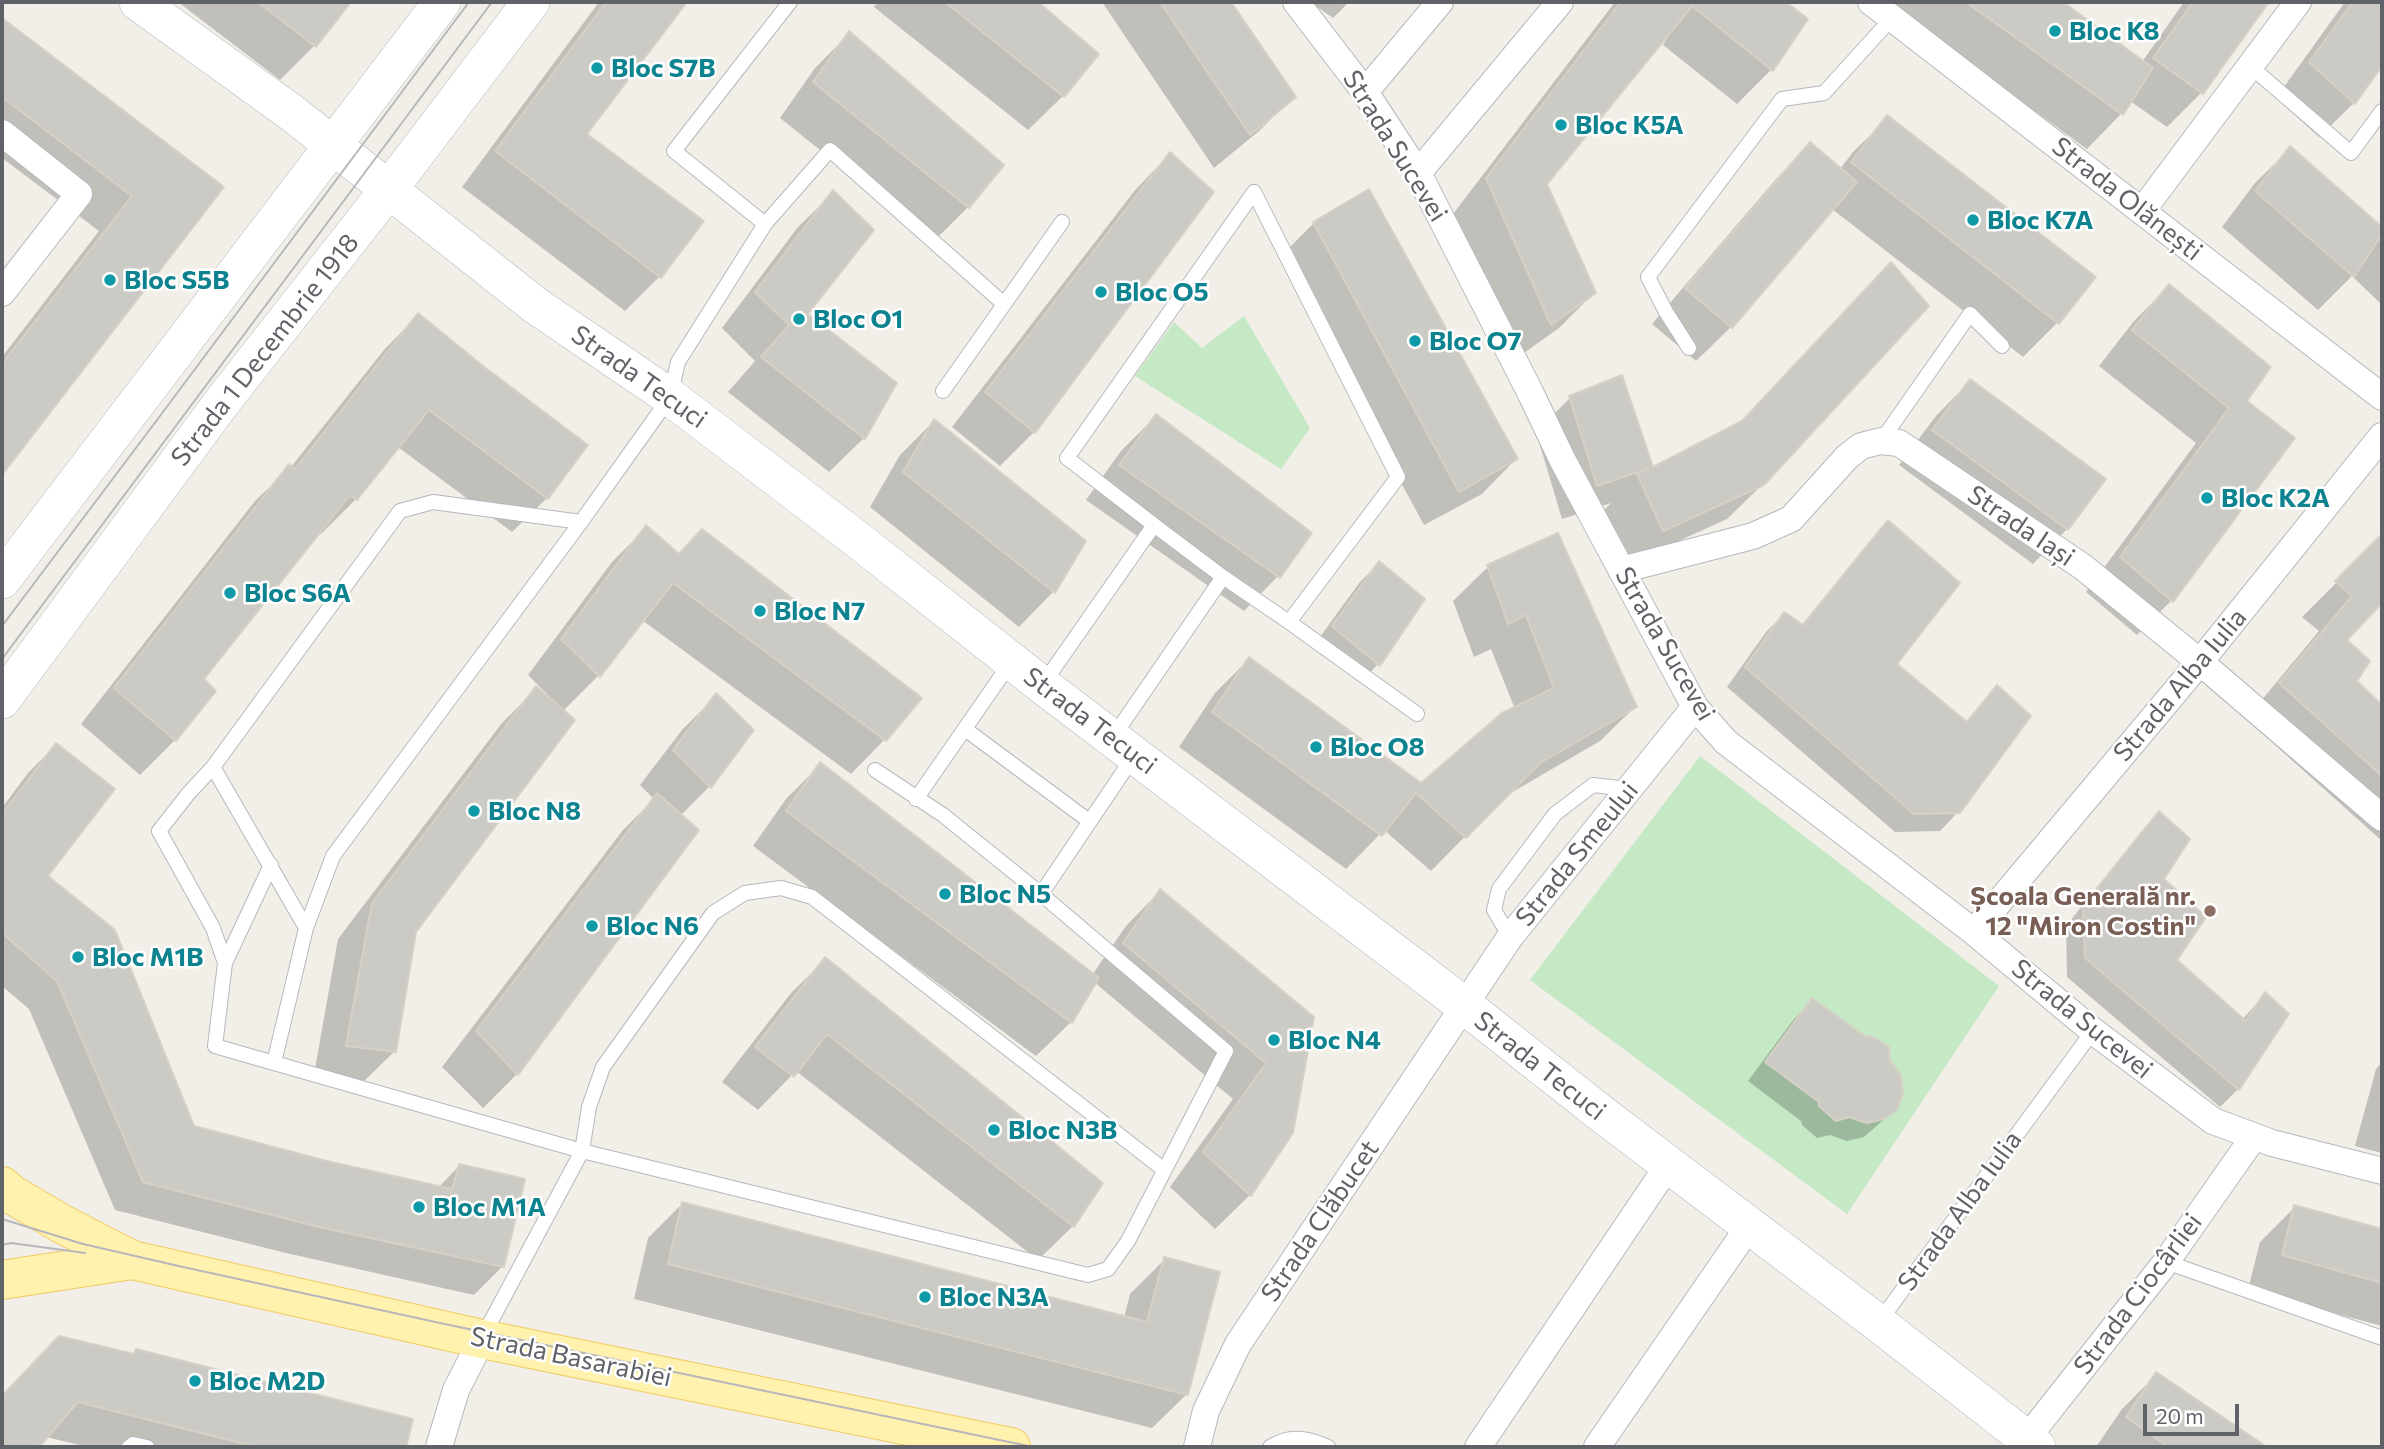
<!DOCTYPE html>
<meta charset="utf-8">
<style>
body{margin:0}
#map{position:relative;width:2384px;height:1449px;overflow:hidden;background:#f1efe8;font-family:Commissioner,sans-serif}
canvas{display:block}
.frame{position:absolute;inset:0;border:4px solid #5f6368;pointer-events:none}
.scale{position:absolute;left:2143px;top:1404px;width:96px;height:32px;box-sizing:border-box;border:4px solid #5f6368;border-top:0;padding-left:9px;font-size:21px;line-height:24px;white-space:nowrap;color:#5f6368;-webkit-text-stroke:5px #fff;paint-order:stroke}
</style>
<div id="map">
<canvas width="2384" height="1449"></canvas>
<div class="frame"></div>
<div class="scale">20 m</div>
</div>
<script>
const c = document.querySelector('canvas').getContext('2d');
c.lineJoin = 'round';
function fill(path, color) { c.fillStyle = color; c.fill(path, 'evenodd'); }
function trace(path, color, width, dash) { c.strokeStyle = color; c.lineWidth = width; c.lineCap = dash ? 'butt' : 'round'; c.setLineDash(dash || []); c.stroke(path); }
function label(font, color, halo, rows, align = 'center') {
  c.font = font + ' Commissioner,sans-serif'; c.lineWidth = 5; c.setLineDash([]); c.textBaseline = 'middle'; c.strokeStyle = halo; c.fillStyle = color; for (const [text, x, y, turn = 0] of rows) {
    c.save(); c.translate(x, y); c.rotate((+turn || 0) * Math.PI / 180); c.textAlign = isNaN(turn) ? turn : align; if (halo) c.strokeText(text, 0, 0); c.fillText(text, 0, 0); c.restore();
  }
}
const green = new Path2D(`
 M1244,316L1310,428L1281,469L1135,376L1174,322L1202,348Z
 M1700,756L1999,986L1847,1214L1530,980Z`);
const shadow = new Path2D(`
 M178,2H349L315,45L280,80Z
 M599,2H684L585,134L701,221L659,277L625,311L462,187Z
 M878,2H1035L1096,54L1063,96L1028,130L874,7Z
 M1102,2H1229L1293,97L1259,131L1214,168Z
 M1310,2H1349L1333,18Z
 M1615,2H1783L1805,19L1771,70L1737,104L1663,45L1667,38L1665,36L1545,184L1594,293L1559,328L1517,358L1453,214Z
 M1885,2H2060L2142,62L2184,2H2267L2201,93L2167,127L2130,101L2121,114L2087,149Z
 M2345,2H2382V63L2354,103L2319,137L2276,98Z
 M2,22L222,187L2,474V357L99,231L2,158Z
 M849,34L968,207L934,241L780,118L815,68Z
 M1888,118L2058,322L2023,357L1832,209L1731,327L1696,361L1652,324L1776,179L1810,144L1840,169L1853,152Z
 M2290,149L2382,229L2376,240L2379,241L2382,237V305L2352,276L2318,310L2222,227L2255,183Z
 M1170,154L1034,432L1000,466L952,427L1136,189Z
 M833,193L806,314L864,438L829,472L728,392L755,361L722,328L798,227Z
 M1314,223L1516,459L1482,494L1424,525L1279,258Z
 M2169,286L2245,401L2172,600L2137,635L2086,592L2196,443L2099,366L2134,321Z
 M418,315L547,498L512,532L398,447L356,499L321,534L318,532L201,679L214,691L175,740L140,775L81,724L255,501L291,467L384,350Z
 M1970,381L2067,529L2033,564L1899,465L1936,416Z
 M1570,398L1652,469L1763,484L1727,519L1628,564L1604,510L1611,503L1562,519L1536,432Z
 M1156,416L1278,576L1244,611L1086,500L1121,451Z
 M934,421L1084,542L1053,592L1019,627L870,507L900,455Z
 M1888,523L1895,664L1965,723L1998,688L1958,812L1940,831L1895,832L1727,687L1766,632L1784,614L1801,626L1870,541Z
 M646,528L885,739L851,774L642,620L598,676L563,711L415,931L394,1052L359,1086L313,1080L338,939L502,723L537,688L548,699L550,697L528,675L612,562Z
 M2382,537V600L2345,640L2354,681L2382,707V841L2246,719L2319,631L2302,617Z
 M1379,563L1378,664L1360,683L1314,645L1360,582Z
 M1488,567L1635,707L1600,741L1504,797L1431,871L1384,830L1346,869L1179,747L1215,693L1249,659L1421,786L1515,709L1491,649L1474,657L1453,601Z
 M716,696L710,786L680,816L517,1074L483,1108L442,1067L623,830L654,799L640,785L682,730Z
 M56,745L46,877L192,1128L327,1163L438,1188L459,1166L502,1267L474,1295L286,1253L115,1210L29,1009L2,986V808L28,773Z
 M820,765L1092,975L1126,926L1160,891L1312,1017L1292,1132L1250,1195L1215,1229L1170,1187L1233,1099L1094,982L1071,1022L1036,1056L753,846L786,799Z
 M2159,813L2161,879L2175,960L2242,1020L2265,994L2238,1089L2220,1107L2067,977L2066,926L2141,832Z
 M826,959L1073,1226L1038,1260L796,1071L758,1110L722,1082L791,993Z
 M1812,1001L1896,1109L1864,1137L1847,1141L1830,1135L1817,1138L1802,1125L1801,1121L1748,1081L1794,1019Z
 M2382,1062V1153L2355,1146L2376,1069Z
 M683,1203L1124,1318L1130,1294L1165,1259L1187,1394L1152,1428L634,1299L648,1238Z
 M2295,1207L2382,1230V1326L2248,1290L2260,1242Z
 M136,1351L411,1421L405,1447H88L46,1437L37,1447H2V1397L25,1372L132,1356Z
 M2156,1375L2264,1447H2096L2122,1409Z`);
const building = new Path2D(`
 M258,2H351L316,47Z
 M606,2H687L587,134L704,221L661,278L495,151Z
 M945,2H1038L1099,54L1064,97Z
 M1160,2H1231L1296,97L1250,135Z
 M1621,2H1786L1808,19L1773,71L1692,6L1547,184L1596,293L1551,325L1486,178Z
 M1966,2H2063L2153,68L2123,115Z
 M2193,2H2269L2203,94L2153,58Z
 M2353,2H2382V66L2355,104L2309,62Z
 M2,18L224,187L2,475V364L132,196L2,97Z
 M849,31L1004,165L969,208L813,82Z
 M1887,115L2096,277L2059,324L1851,162Z
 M1810,142L1857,182L1732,328L1685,288Z
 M2290,146L2382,227V234L2354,277L2255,191Z
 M1170,152L1214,192L1035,433L985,392Z
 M1369,189L1518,459L1459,492L1313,222Z
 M833,190L874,230L808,314L897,383L865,439L761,357L789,325L755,292Z
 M1891,262L1929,306L1764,485L1663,531L1637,474L1649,468L1597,486L1569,396L1622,375L1653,467L1742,421Z
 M2169,284L2271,367L2247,401L2295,438L2173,602L2120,557L2229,408L2132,330Z
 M418,313L483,366L588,445L548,499L429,410L357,500L350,495L204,679L216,691L176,741L114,688L289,464L295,469Z
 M1970,379L2106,479L2068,530L1932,430Z
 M1156,414L1312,533L1280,578L1119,465Z
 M934,419L1086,541L1055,593L903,472Z
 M1888,520L1960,583L1897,664L1967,722L1997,685L2031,716L1960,813L1914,814L1745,667L1784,612L1803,625Z
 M646,525L679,554L702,529L922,698L886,741L673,583L600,677L561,639Z
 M1558,533L1637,707L1540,763L1466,838L1416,793L1382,836L1212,712L1249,657L1421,783L1502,713L1554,688L1526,615L1508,624L1487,565Z
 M2382,534V603L2347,640L2370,661L2357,681L2382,705V776L2279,683L2352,596L2335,581Z
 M1379,561L1425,599L1380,666L1332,626Z
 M536,686L575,720L416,932L396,1052L346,1046L372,903Z
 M716,693L754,730L711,788L673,750Z
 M56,743L115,789L48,876L115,930L194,1126L327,1161L452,1189L459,1164L525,1179L504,1267L315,1226L143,1182L57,981L2,933V814Z
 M820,762L1099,978L1072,1023L786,811Z
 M657,793L699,830L518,1075L476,1031Z
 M2159,811L2190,839L2164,879L2206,917L2177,960L2246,1021L2265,992L2289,1014L2239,1090L2085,958L2083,906Z
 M1160,889L1314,1017L1293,1133L1251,1196L1203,1152L1266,1063L1123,943Z
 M825,957L1103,1183L1074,1227L827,1034L794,1077L755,1047Z
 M1812,998L1866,1037L1871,1036L1889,1047L1890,1061L1901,1075L1903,1094L1897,1110L1884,1119L1867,1123L1849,1117L1836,1121L1819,1106V1102L1765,1062Z
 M682,1202L1147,1322L1164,1257L1220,1272L1188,1395L668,1264Z
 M2294,1205L2382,1229V1283L2282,1255Z
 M59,1336L134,1354L136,1349L413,1419L406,1447H257L78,1402L39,1447H2V1396Z
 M2156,1372L2267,1447H2168L2126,1417Z`);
const service = new Path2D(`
 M2250,66L2351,153L2382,111
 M765,224L830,150L1004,304
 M1689,348L1666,312L1648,277L1782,99L1824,93L1892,18
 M943,391L1062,222
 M1881,441L1970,314L2002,346
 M1154,525L1223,577
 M1289,622L1417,714
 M1043,684L1154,525L1067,458L1254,192L1398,477L1289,622L1223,577L1113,737
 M965,729L1089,821
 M1134,756L1041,894L1226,1051L1128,1241L1108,1269L1088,1275L582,1151L589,1107L603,1067L713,913L745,893L781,888L812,897L1163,1169
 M213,767L188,794L159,831L213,928L225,963L215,1046L274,1063
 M875,770L943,815L1041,894
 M916,799L1011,662
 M306,928L213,767L400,511L433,502L581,522
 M1510,937L1494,910L1499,889L1555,814L1593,785L1628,789
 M225,963L271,865
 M2166,1262L2382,1338
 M1879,1322L2093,1031
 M482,1338L582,1151L274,1063L306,928L333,856L581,522L670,397L678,362L765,224L674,151L790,2
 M129,1447L133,1444L147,1447
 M1270,1447C1290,1434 1308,1438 1328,1447`);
const minor = new Path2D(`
 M1296,2L1365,92L1418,173L1530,392L1563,461L1681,681L1695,707L1726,742L1974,932L2093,1031L2213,1121L2272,1143L2382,1171
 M1871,2L2382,397
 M1365,92L1440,2
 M2,133L79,194L2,293
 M1418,173L1560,2
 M2142,211L2298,2
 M1621,570L1753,536L1791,519L1847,457L1861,446L1881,441L1899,443L2083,567L2200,662L2382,818
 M1974,932L2200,662L2382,436
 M439,1447L456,1390L482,1339
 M1197,1447L1206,1411L1238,1344L1510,937L1695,707
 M1478,1447L1669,1164
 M1597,1447L1750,1225
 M2020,1447L2166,1262L2253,1138`);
const secondary = new Path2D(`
 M138,2L292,113L535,305L670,397L854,537L1042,685L1465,1006L1607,1118L1878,1323L2037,1447
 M2,580L442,2
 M2,700L222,402L389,189L531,2`);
const primary = new Path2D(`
 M2,1186L11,1194L62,1224L132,1260L482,1339L1011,1447
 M2,1280L132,1260`);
const tram = new Path2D(`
 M2,626C159,419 313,210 469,2
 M2,659L492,2
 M2,1219L83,1244L183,1267L440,1323L1033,1447
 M2,1245L11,1243L85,1253`);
const markers = [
 [2055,31,7,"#0f9aa8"],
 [597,68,7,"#0f9aa8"],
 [1561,125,7,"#0f9aa8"],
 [1973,220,7,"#0f9aa8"],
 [110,280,7,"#0f9aa8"],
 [1101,292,7,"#0f9aa8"],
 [799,319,7,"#0f9aa8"],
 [1415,341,7,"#0f9aa8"],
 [2207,498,7,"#0f9aa8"],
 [230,593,7,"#0f9aa8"],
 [760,611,7,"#0f9aa8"],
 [1316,747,7,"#0f9aa8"],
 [474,811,7,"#0f9aa8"],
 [945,894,7,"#0f9aa8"],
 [2210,911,7,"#8d6e63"],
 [592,926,7,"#0f9aa8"],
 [78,957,7,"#0f9aa8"],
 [1274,1040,7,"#0f9aa8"],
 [994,1130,7,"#0f9aa8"],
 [419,1207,7,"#0f9aa8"],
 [925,1297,7,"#0f9aa8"],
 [195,1381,7,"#0f9aa8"]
];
const cultureNames = [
 ["Bloc K8",2069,31],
 ["Bloc S7B",611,68],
 ["Bloc K5A",1575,125],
 ["Bloc K7A",1987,220],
 ["Bloc S5B",124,280],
 ["Bloc O5",1115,292],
 ["Bloc O1",813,319],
 ["Bloc O7",1429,341],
 ["Bloc K2A",2221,498],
 ["Bloc S6A",244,593],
 ["Bloc N7",774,611],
 ["Bloc O8",1330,747],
 ["Bloc N8",488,811],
 ["Bloc N5",959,894],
 ["Bloc N6",606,926],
 ["Bloc M1B",92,957],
 ["Bloc N4",1288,1040],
 ["Bloc N3B",1008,1130],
 ["Bloc M1A",433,1207],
 ["Bloc N3A",939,1297],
 ["Bloc M2D",209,1381]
];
const streetNames = [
 ["Strada Sucevei",1395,146,58],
 ["Strada Olănești",2127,199,38],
 ["Strada 1 Decembrie 1918",265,350,-52],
 ["Strada Tecuci",639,377,35],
 ["Strada Iași",2021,526,34],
 ["Strada Sucevei",1665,644,60],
 ["Strada Alba Iulia",2180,685,-50],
 ["Strada Tecuci",1090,721,37],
 ["Strada Smeului",1577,854,-51],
 ["Strada Sucevei",2082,1019,39],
 ["Strada Tecuci",1540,1066,38],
 ["Strada Alba Iulia",1960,1211,-54],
 ["Strada Clăbucet",1320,1221,-56],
 ["Strada Ciocârliei",2138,1294,-53],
 ["Strada Basarabiei",571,1357,12]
];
const educationNames = [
 ["Școala Generală nr.",2196,896],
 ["12 \"Miron Costin\"",2196,926]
];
fill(green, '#c5e8c5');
fill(shadow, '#0003');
fill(building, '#cccac5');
trace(building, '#d6d1c6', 2);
trace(service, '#b5b8bc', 16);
trace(minor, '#b5b8bc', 28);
trace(secondary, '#b6babf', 38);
trace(primary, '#f2c960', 40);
trace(service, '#fff', 14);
trace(minor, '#fff', 26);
trace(secondary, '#fff', 37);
trace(primary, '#fff2af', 38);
trace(tram, '#b6b7b8', 2);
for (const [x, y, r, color] of markers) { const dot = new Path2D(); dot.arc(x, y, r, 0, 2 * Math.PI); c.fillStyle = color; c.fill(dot); trace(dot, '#fff', 2.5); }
label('bold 26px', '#0d838f', '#fff', cultureNames, 'left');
label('26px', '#5f6368', '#fff', streetNames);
label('bold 26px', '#785e54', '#fff', educationNames, 'right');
</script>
